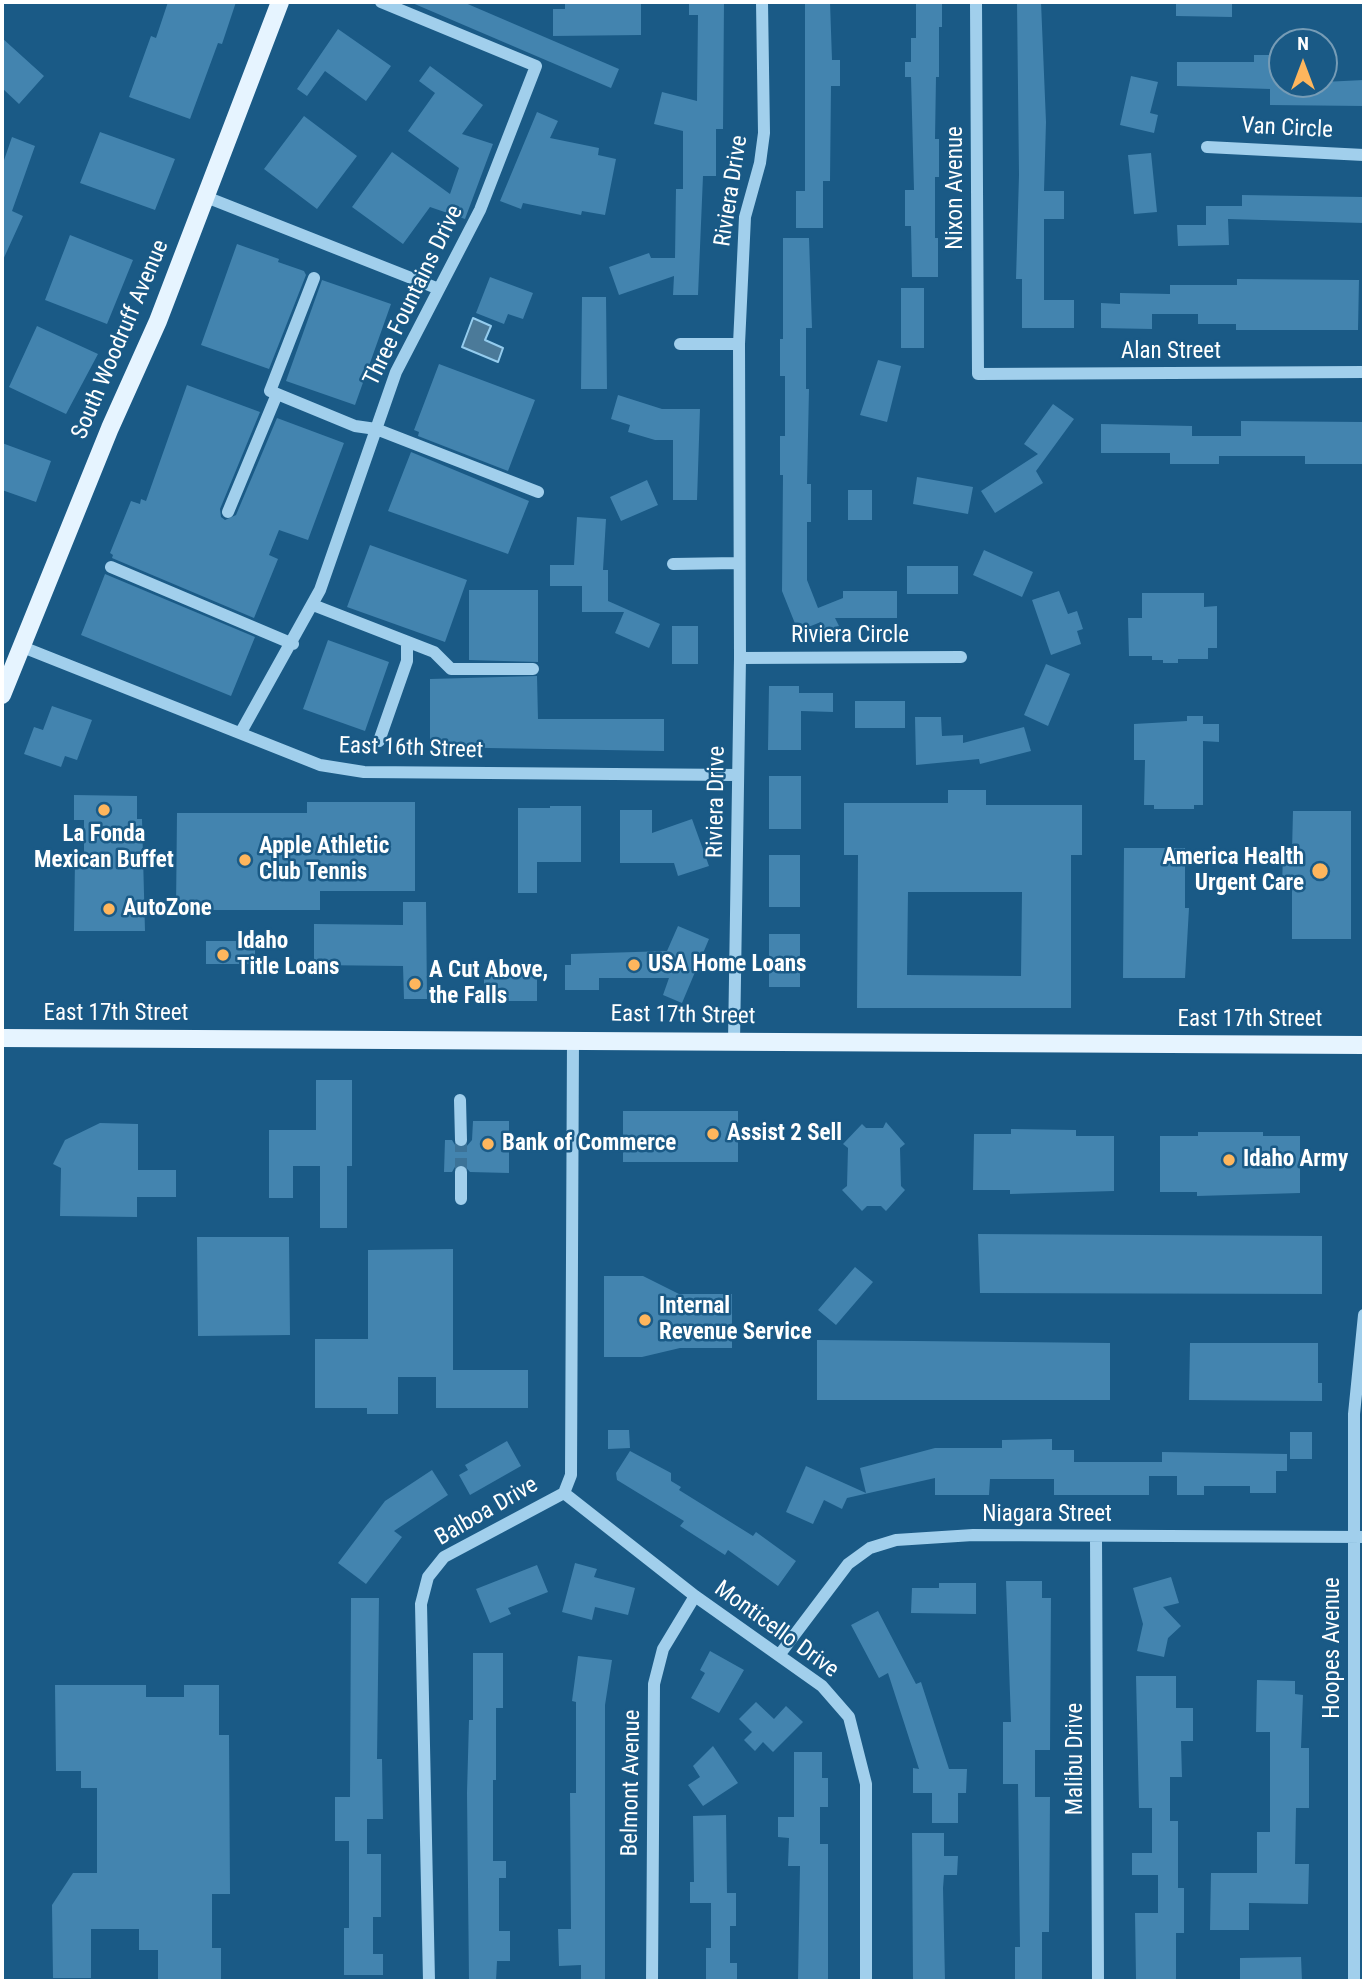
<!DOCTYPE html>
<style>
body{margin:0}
#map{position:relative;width:1366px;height:1983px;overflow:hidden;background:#1a5a86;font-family:"Roboto Condensed",sans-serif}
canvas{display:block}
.frame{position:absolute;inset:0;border:4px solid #fff;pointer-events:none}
.north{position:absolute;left:1268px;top:28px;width:70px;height:70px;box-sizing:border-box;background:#1a5a86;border:2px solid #769cb6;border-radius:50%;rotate:0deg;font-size:19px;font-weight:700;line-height:28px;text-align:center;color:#fff}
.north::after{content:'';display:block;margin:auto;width:24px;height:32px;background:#feb65d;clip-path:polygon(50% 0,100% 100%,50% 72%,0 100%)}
</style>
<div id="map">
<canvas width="1366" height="1983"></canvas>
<div class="frame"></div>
<div class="north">N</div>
</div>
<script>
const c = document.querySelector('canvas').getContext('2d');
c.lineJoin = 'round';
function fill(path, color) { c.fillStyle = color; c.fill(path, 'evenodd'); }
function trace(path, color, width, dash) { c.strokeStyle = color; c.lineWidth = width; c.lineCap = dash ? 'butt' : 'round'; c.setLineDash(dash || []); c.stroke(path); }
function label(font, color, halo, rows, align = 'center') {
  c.font = font + ' "Roboto Condensed",sans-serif'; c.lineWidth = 5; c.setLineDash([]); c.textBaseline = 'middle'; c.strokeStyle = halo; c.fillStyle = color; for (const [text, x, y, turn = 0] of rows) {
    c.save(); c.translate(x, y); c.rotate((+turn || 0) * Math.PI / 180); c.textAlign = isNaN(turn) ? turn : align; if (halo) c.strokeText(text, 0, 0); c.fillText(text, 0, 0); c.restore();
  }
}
const water = new Path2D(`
 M473,318L491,326L485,340L503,348L498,362L462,347Z`);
const building = new Path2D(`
 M168,2H236L222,44L218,43L190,119L129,97L151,36L156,38Z
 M410,2H463L619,69L611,88Z
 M565,2H641V35L553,36V9H565Z
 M689,2H724L723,129H716V176H703L698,295H673L674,276L619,295L609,267L649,253L651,258H675L676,189H683V131L654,124L662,92L697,101L698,15H689Z
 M805,2H830L832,60H840V86H831L830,181H823V228H796V191H805Z
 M916,2H942V27H939V77H936L935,139H939V177H935V238H938V277H912L911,226H905V190H914L911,77H905V62H911V38H916Z
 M1017,2H1041L1046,122L1044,191H1064V219H1044V300H1074V328H1022V279H1016L1019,175Z
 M1176,2H1232V17L1176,16Z
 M338,29L391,66L366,101L325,71L307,96L297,89Z
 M2,38L44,76L19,104L2,88Z
 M1254,55H1274V65H1282V84L1364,80V106L1270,105V89L1177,86V62H1254Z
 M430,66L483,105L462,134L493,144L465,219L430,207L403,244L352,207L392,152L450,194L459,168L408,131L435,93L419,81Z
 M1131,76L1158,82L1150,113L1158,115L1154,133L1120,125Z
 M537,112L558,121L550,138L599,148L598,155L616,159L605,215L582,211L581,215L523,203L521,209L500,201Z
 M304,116L357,156L317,209L264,169Z
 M100,132L175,159L155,210L80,183Z
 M12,137L35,146L12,211L23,216L2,262V166Z
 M1151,153L1157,212L1134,214L1128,155Z
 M1242,195L1364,197V223L1228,219L1229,245L1178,246L1177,225H1206V206H1242Z
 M70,235L133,260L107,324L45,300Z
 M783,238H809L812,328H806V389H809L807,484H811V522H807V580L818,608L843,598V591H897V618H835L839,626L825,632L821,622L798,631L782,591L783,475H780V436H785V376H780V339H783Z
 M237,244L279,259L278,262L304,271L306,275L269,369L201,345Z
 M490,277L533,293L523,319L508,314L504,324L476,313Z
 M1237,279L1359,280L1358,330H1236V324H1198V314H1152V329L1101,328V303L1120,304V293L1170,294V285H1237Z
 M322,280L391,304L355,405L286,381Z
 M901,288H924V348H901Z
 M582,297H606L607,389H581Z
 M37,326L98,354L66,414L9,387Z
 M878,360L901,366L887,422L860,415Z
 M439,364L535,400L508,471L418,436L419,432L414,430Z
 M187,385L260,412L220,509L221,517L225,520L236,515L277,418L344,443L308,540L279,530L269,555L278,559L254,618L112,558L113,555L110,553L131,501L140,504L141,499L146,501Z
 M618,395L662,409H700L697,500H673V440H655L628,432L630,425L611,419Z
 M1053,404L1074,419L1036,471L1043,483L995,513L981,491L1038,454L1024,444Z
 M1241,421L1364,422V464H1305V456H1219V464H1170V453H1101V424L1192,426V436H1241Z
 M2,443L51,461L36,502L2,490Z
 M411,452L529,501L508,554L388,511Z
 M917,477L973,487L968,514L913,504Z
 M647,480L658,505L621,521L610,497Z
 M848,490H872V520H848Z
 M577,517L606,519L603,570H608V601L660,624L649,648L615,633L624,612H582V586H550V565H574Z
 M370,545L467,580L445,642L347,607Z
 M984,550L1033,572L1022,597L973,575Z
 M907,566H958V594H907Z
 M105,574L255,637L231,696L81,635Z
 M469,590H538V662L469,660Z
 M1059,591L1068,614L1077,611L1083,629L1077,631L1081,644L1051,655L1032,600Z
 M1142,593H1204V607L1217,606V648H1208V659H1178V663H1163V660H1152V656H1129L1128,618H1142Z
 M672,626H698V664H672Z
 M328,640L389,662L365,731L303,709Z
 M1046,664L1070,674L1048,726L1024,715Z
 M537,676L538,719H664V751L430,747V679Z
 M769,686H799V693H833V712L801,711V750H768Z
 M855,701H905V728H855Z
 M52,706L92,720L77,760L65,756L61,767L24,754L34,727L43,730Z
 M1187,716H1203V724H1219V742L1203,741V805H1194V809H1154V805H1144L1145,760H1134V724L1187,721Z
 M915,717H941L942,736L963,735V743L1024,727L1031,751L980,764L979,759L916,765Z
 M769,776H801V829H769Z
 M948,790H986V805H1082V855H1071V1008H857L858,855H844V803H948ZM908,892H1022L1021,976L907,975Z
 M74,795L137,796V819H142L145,931H74L75,859H84V820H74Z
 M307,802H415V891H320V910H176L177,813H307Z
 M550,806H581V862H537V893H518V808H550Z
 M620,810H652V833L692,819L709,866L678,876L674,863H620Z
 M1293,811H1351V939H1292V890H1282L1283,851H1292Z
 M1124,848H1185V908H1189L1185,978H1123Z
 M769,855H800V907H769Z
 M403,902H426L427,999H404L403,966L314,965V924L403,925Z
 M678,926L709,939L682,1003L663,995L669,978H599V990H565V965H571V954L667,951Z
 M769,934H800V987H769Z
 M206,941H255V964H206Z
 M484,974H537V1001H484Z
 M316,1080H352V1166H347V1228H320V1166H293V1198H269V1130H316Z
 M623,1111H738V1162H623Z
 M473,1121H509V1173L470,1172L462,1163L456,1165L452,1172H444L445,1140H452L457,1148L466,1147L472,1140Z
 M886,1122L905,1144L900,1148L901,1186L905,1190L886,1211L881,1206H867L862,1211L842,1190L847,1186L848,1148L843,1144L862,1124L866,1128H883Z
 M100,1123L138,1124V1170H176V1197H137V1217L60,1216L61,1168L53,1164L65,1140Z
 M1011,1129L1076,1130V1136H1114V1191L1010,1194V1190H973L974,1134H1011Z
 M1198,1132H1263V1136H1300V1193L1197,1196V1192H1160V1136H1198Z
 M978,1234L1322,1236V1294L980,1293Z
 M197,1237H289L290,1335L198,1336Z
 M453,1249V1370H528V1408H436V1377H398V1414H367V1408H315V1339H368V1250Z
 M855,1267L873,1282L836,1325L818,1310Z
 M604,1276H643L679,1294H732V1348H680L642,1357H604Z
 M817,1340L1110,1343V1400H817Z
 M1190,1343H1318V1383H1322V1401L1189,1400Z
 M608,1430H629L630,1448L608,1449Z
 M1290,1432H1312V1459H1290Z
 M1052,1439V1450H1074V1462H1162V1452L1287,1454V1471H1276V1493H1250V1486H1204V1495H1177V1476H1149V1495H1054V1479H990L989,1495H935V1478L847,1498L842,1509L824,1500L813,1524L786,1512L806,1466L866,1493L860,1468L935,1448H1002V1440Z
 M507,1441L521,1466L470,1495L459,1475L468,1470L465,1465Z
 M630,1451L671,1473V1481L681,1487L679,1490L753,1536L756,1532L796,1561L778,1586L728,1550L725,1555L680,1526L684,1521L617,1480L616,1473Z
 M432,1470L448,1495L394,1531L402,1537L366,1584L338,1563L385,1501Z
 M575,1563L597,1569L594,1577L635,1588L628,1615L595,1607L592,1620L562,1612Z
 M537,1565L548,1592L508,1608L511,1614L490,1623L476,1589Z
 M1171,1577L1179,1603L1163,1607L1181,1626L1168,1638L1164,1657L1137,1651L1143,1624L1133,1588Z
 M1006,1581H1042V1598H1051L1050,1750H1035V1797H1050L1049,1932H1042V1981H1015V1947H1020L1018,1784H1003V1722H1011Z
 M939,1583H976V1614L911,1613L912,1588H939Z
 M351,1598H379L377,1759H382L383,1819H367V1854H381V1917H373V1954H383V1975H344V1928H349V1841H335V1797H350Z
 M878,1611L916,1684L921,1682L949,1769H967L966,1793H958V1823H932V1793H913V1768L919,1769L888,1673L879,1678L851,1625Z
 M710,1651L744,1670L719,1713L691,1698L705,1673L700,1670Z
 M473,1653H503V1708H496V1780H493V1861H506V1878H499V1931H510V1961H497L496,1981H469L467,1793L469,1720H473Z
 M578,1656L612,1660L605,1705V1981H581V1965L559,1966L558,1929H571L570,1793H576V1702L572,1701Z
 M1136,1676H1176V1708H1193V1741H1181L1182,1777H1170V1821H1178V1888H1184V1933H1176V1981L1136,1979L1135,1913H1158V1875H1132V1853H1152V1808H1139Z
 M1257,1680L1295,1681V1694L1303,1695L1301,1748H1309V1808H1296L1295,1864H1309L1308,1904L1249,1903V1930H1210L1211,1873H1257V1832H1270V1732H1256Z
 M55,1685H146V1697H184V1685H219V1735H229L230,1894H212V1948H221V1981H158V1950H139V1929H91V1978H53L52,1905L73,1873H97V1788H81V1771H56Z
 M756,1702L774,1719L786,1706L803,1722L773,1752L763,1742L755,1751L744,1740L752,1732L739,1719Z
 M713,1746L738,1783L703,1806L688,1785L700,1777L693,1766Z
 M794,1752H822V1778H828V1807H820V1844H828V1981H798L800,1866H788L789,1838L778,1837V1817H794Z
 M726,1815L727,1893H736V1926H730V1963H737V1981H706V1948H711V1903H690V1882H694L693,1816Z
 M912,1833H944V1856H958L957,1875H944L943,1888L945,1981H913Z
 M1301,1957L1302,1981L1240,1979V1958Z`);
const minorTunnel = new Path2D(`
 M461,1140V1172`);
const minor = new Path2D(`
 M976,2L978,374L1364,372
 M1207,147L1364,155
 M206,197L439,289
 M314,278L270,391L355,426L376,429L538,492
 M680,344H739
 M228,512L277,394
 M673,564L738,563
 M111,567L293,644
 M313,605L434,652L451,669H533
 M20,646L320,765L364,772L738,775
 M740,658L961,657
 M241,732L320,590L396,372L480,210L536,66L381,2
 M379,741L407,661V642
 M734,1042L740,658L739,344L745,217L760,163L764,133L762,2
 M460,1100L461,1140
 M461,1172V1199
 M564,1493L695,1596L822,1686L849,1717L866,1784V1981
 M1096,1537L1098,1981
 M780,1654L848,1564L870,1548L896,1540L973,1535L1364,1537
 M429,1981L421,1604L428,1577L444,1557L564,1493L571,1475L573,1040
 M652,1981L654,1684L663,1649L695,1596
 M1354,1981V1414L1364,1315`);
const major = new Path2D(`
 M2,695L110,428L158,321L280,2
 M2,1038L1364,1045`);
const markers = [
 [104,810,7,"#feb65d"],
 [245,860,7,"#feb65d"],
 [1320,871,9,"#feb65d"],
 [109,909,7,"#feb65d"],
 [223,955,7,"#feb65d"],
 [634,965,7,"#feb65d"],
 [415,984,7,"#feb65d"],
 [713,1134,7,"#feb65d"],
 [488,1144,7,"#feb65d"],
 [1229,1160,7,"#feb65d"],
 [645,1320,7,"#feb65d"]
];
const streetNames = [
 ["Van Circle",1287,129,3],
 ["Nixon Avenue",956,188,-90],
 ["Riviera Drive",732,191,-81],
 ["Three Fountains Drive",414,296,-64],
 ["South Woodruff Avenue",121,340,-67],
 ["Alan Street",1171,352],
 ["Riviera Circle",850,636],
 ["East 16th Street",411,749,2],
 ["Riviera Drive",717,802,-89],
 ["East 17th Street",116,1014],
 ["East 17th Street",683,1016,1],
 ["East 17th Street",1250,1020],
 ["Balboa Drive",487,1512,-30],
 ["Niagara Street",1047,1515],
 ["Monticello Drive",776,1630,36],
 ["Hoopes Avenue",1333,1648,-90],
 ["Malibu Drive",1076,1759,-90],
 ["Belmont Avenue",632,1783,-89]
];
const poiNames = [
 ["La Fonda",104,835,"center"],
 ["Mexican Buffet",104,861,"center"],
 ["Apple Athletic",259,847],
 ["Club Tennis",259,873],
 ["America Health",1304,858,"right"],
 ["Urgent Care",1304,884,"right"],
 ["AutoZone",123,909],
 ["Idaho",237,942],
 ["Title Loans",237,968],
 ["USA Home Loans",648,965],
 ["A Cut Above,",429,971],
 ["the Falls",429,997],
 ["Assist 2 Sell",727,1134],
 ["Bank of Commerce",502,1144],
 ["Idaho Army",1243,1160],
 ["Internal",659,1307],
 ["Revenue Service",659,1333]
];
fill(water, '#4b7a99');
trace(water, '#94ccee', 2);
fill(building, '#4384af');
trace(minorTunnel, '#3c7398', 12, [12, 6]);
trace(minor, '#a1cfec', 12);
trace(major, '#e6f4ff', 18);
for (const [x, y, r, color] of markers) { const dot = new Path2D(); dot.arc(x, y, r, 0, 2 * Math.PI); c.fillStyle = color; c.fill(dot); trace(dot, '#1a5a86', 2.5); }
label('23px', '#fff', '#1a5a86', streetNames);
label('bold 23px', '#fff', '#1a5a86', poiNames, 'left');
</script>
